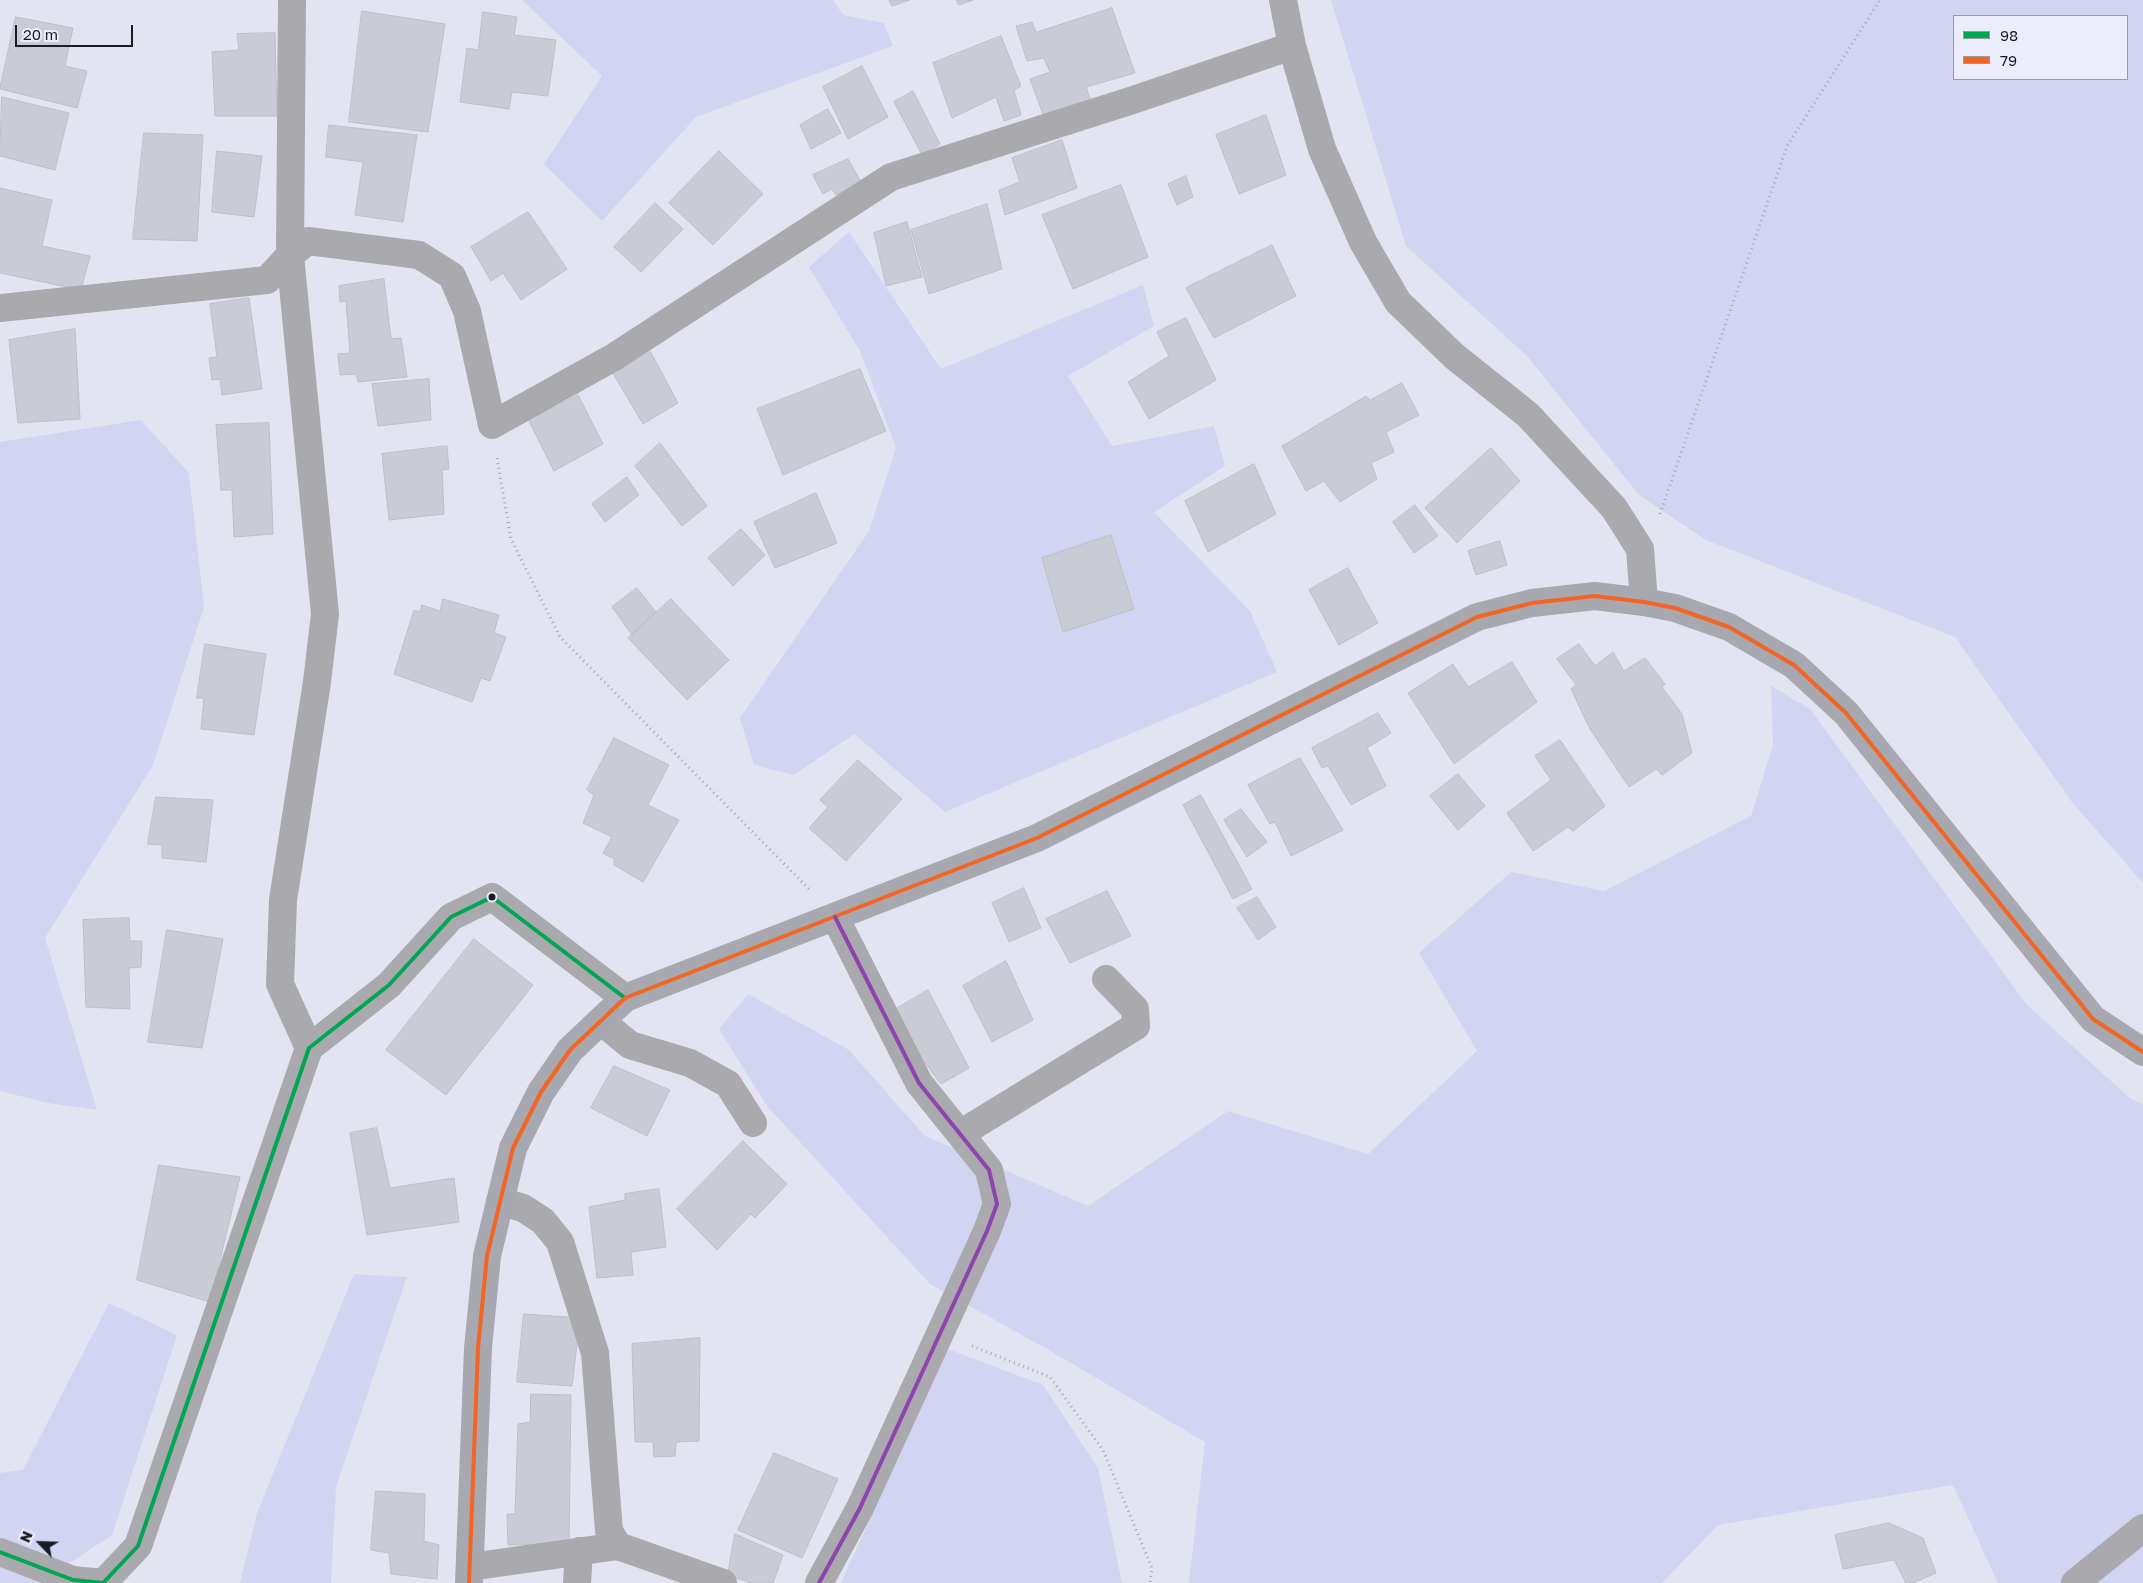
<!DOCTYPE html>
<style>
body{margin:0}
#map{position:relative;width:2143px;height:1583px;overflow:hidden;background:#e2e4f1;font-family:"Golos Text",sans-serif}
canvas{display:block}
.legend{position:absolute;left:1953px;top:15px;width:175px;height:65px;box-sizing:border-box;background:#ebedfb;border:1px solid #9899a5;margin:0;padding:6px 9px;list-style:none;font-size:15px;color:#1b1b24}
.legend li{display:flex;align-items:center;gap:10px;height:25px}
.legend b{width:25px;border:1px solid #9899a5}
.north{position:absolute;left:15px;top:1518px;width:50px;height:50px;-webkit-text-stroke:4px #ebedfb;paint-order:stroke;rotate:294deg;font-size:14px;font-weight:700;line-height:20px;text-align:center;color:#1b1b24}
.north::after{content:'';display:block;margin:auto;width:18px;height:22px;background:#1b1b24;clip-path:polygon(50% 0,100% 100%,50% 72%,0 100%)}
.scale{position:absolute;left:15px;top:25px;width:118px;height:22px;box-sizing:border-box;border:2px solid #1b1b24;border-top:0;padding-left:6px;font-size:15px;line-height:18px;white-space:nowrap;color:#1b1b24;-webkit-text-stroke:4px #ebedfb;paint-order:stroke}
</style>
<div id="map">
<canvas width="2143" height="1583"></canvas>
<ul class="legend">
<li><b style="height:6px;background:#00a651"></b>98</li>
<li><b style="height:6px;background:#f26522"></b>79</li>
</ul>
<div class="north">N</div>
<div class="scale">20 m</div>
</div>
<script>
const c = document.querySelector('canvas').getContext('2d');
c.lineJoin = 'round';
function fill(path, color) { c.fillStyle = color; c.fill(path, 'evenodd'); }
function trace(path, color, width, dash) { c.strokeStyle = color; c.lineWidth = width; c.lineCap = dash ? 'butt' : 'round'; c.setLineDash(dash || []); c.stroke(path); }
const green = new Path2D(`
 M522,0H833L843,15L884,23L893,46L696,117L602,221L544,164L602,76Z
 M1331,0H2143V883L2071,801L1955,637L1706,540L1639,495L1527,356L1406,246ZM1954,16H2127V79H1954Z
 M849,232L941,369L1143,285L1154,326L1068,376L1112,446L1214,426L1225,466L1154,512L1250,611L1277,672L945,812L854,734L794,775L754,765L740,718L869,531L896,448L860,351L809,267Z
 M141,420L189,473L204,607L153,765L45,938L97,1110L48,1103L0,1091V442Z
 M1771,686L1810,709L2027,1005L2131,1099L2143,1104V1583H1998L1953,1485L1718,1525L1662,1583H1189L1205,1442L1047,1349L930,1284L767,1106L719,1029L748,994L849,1050L925,1136L1088,1206L1228,1111L1368,1154L1477,1051L1419,953L1511,872L1604,891L1751,816L1773,745Z
 M354,1274L407,1277L336,1487L331,1583H240L257,1513Z
 M109,1303L177,1335L112,1535L39,1583H0V1473L23,1470Z
 M948,1349L1043,1385L1098,1468L1122,1583H841Z`);
const building = new Path2D(`
 M889,0H910L892,6Z
 M957,0H973L959,5Z
 M1112,8L1135,73L1086,87L1092,104L1044,117L1030,79L1050,72L1044,58L1027,61L1016,26L1032,22L1036,32Z
 M362,11L445,24L428,132L349,122Z
 M483,12L517,17L514,35L556,40L548,96L512,92L509,109L460,102L467,48L478,50Z
 M16,17L73,28L65,66L87,71L77,108L0,89Z
 M275,33L277,116H215L212,52L239,50L237,34Z
 M1001,36L1021,86L1014,90L1021,115L1004,121L996,97L952,118L933,63Z
 M862,66L888,117L848,139L823,87Z
 M913,91L940,144L922,155L894,102Z
 M2,97L69,113L55,170L0,156Z
 M828,109L841,133L811,149L800,125Z
 M1266,115L1286,175L1239,194L1216,135Z
 M329,125L417,135L403,222L355,215L363,162L326,157Z
 M144,133L203,135L197,241L133,239Z
 M1062,140L1077,188L1005,215L999,190L1020,182L1012,158Z
 M217,151L262,156L254,217L212,212Z
 M719,151L763,194L713,245L669,203Z
 M848,159L861,182L836,195L832,189L823,194L813,175Z
 M1186,176L1193,197L1177,205L1168,184Z
 M1121,185L1148,257L1073,289L1042,215Z
 M0,188L52,200L42,246L90,256L81,290L0,273Z
 M655,203L683,229L641,272L614,247Z
 M987,204L1002,269L929,294L911,230Z
 M528,212L567,269L521,300L503,273L491,281L471,247Z
 M907,222L922,277L886,286L874,233Z
 M1272,245L1296,296L1214,338L1186,288Z
 M384,279L391,339L401,338L407,377L358,382L356,374L340,375L338,354L350,353L346,301L340,302L339,286Z
 M249,298L262,389L222,395L220,379L212,380L209,358L217,357L210,304Z
 M1186,318L1216,380L1149,419L1128,382L1169,356L1157,332Z
 M75,329L80,419L18,423L9,340Z
 M649,349L678,403L643,424L611,370Z
 M860,369L886,431L783,475L757,409Z
 M429,379L431,420L378,426L372,384Z
 M1402,383L1419,415L1386,432L1394,452L1371,463L1377,479L1340,502L1324,481L1306,491L1282,446L1366,396L1370,400Z
 M578,395L603,444L554,471L529,421Z
 M269,423L273,534L234,537L232,490H221L216,425Z
 M660,443L707,506L682,526L635,466Z
 M447,446L449,469L442,470L444,514L389,520L382,454Z
 M1491,448L1520,481L1457,543L1425,508Z
 M1254,464L1276,514L1208,552L1185,501Z
 M627,477L639,495L605,522L592,504Z
 M816,493L837,543L775,568L754,522Z
 M1415,505L1438,536L1414,553L1393,522Z
 M741,529L765,555L733,586L708,558Z
 M1111,535L1134,609L1063,632L1042,558Z
 M1500,541L1507,565L1476,575L1468,551Z
 M1348,568L1378,623L1339,645L1309,590Z
 M637,588L656,612L632,635L612,607Z
 M443,599L499,615L494,633L506,637L490,681L481,678L472,702L394,674L414,610L420,612L422,605L440,611Z
 M671,599L729,660L687,700L628,638Z
 M205,644L266,654L254,735L201,729L204,698H197Z
 M1579,644L1595,666L1613,652L1624,671L1645,658L1665,684L1662,687L1682,714L1692,753L1662,775L1656,769L1629,787L1590,729L1571,689L1576,685L1557,659Z
 M1512,662L1537,702L1454,764L1408,693L1453,664L1468,687Z
 M1378,713L1391,733L1367,748L1386,786L1351,805L1328,766L1322,768L1312,748Z
 M614,738L669,765L648,805L679,820L643,882L614,865V859L603,853L612,837L583,823L594,795L587,790Z
 M1560,740L1605,806L1573,831L1568,827L1533,851L1507,813L1551,780L1535,756Z
 M1300,758L1343,830L1291,856L1275,822L1270,824L1248,785Z
 M858,760L902,799L846,861L809,828L828,807L820,800Z
 M1458,774L1485,806L1458,830L1430,796Z
 M1201,795L1252,889L1233,899L1183,805Z
 M156,797L213,800L206,862L162,858V845L148,844Z
 M1241,809L1267,842L1247,857L1224,820Z
 M1024,888L1041,928L1009,942L992,903Z
 M1107,891L1131,936L1070,963L1046,919Z
 M1257,897L1276,927L1258,940L1237,908Z
 M129,918L130,941H142L141,967L129,968L130,1009L86,1007L83,920Z
 M167,930L223,939L202,1048L148,1042Z
 M474,939L533,985L446,1095L386,1050Z
 M1006,961L1033,1020L992,1042L963,986Z
 M928,990L969,1068L941,1084L923,1060L896,1009Z
 M614,1066L670,1090L647,1136L591,1108Z
 M377,1128L390,1188L454,1178L459,1222L367,1235L350,1133Z
 M743,1141L787,1184L755,1218L751,1214L717,1250L677,1209Z
 M159,1165L240,1177L210,1302L137,1280Z
 M659,1189L666,1247L631,1252L633,1275L597,1278L589,1207L625,1200V1194Z
 M524,1314L580,1318L572,1386L517,1382Z
 M700,1338L699,1441L676,1442L675,1456L654,1457L653,1442H635L632,1344Z
 M531,1394L571,1395L569,1544L508,1545L507,1514H515L518,1424L530,1422Z
 M774,1453L838,1479L802,1558L738,1530Z
 M376,1491L425,1494L424,1541L439,1545L437,1579L391,1574L389,1553L371,1550Z
 M1889,1523L1923,1538L1936,1573L1913,1583H1906L1894,1560L1843,1569L1835,1535Z
 M735,1534L783,1555L773,1583H751L728,1575Z`);
const path = new Path2D(`
 M497,458L511,539L560,637L809,889
 M1660,514L1787,146L1880,0
 M972,1346L1050,1377L1103,1450L1152,1568L1150,1583`);
const minor = new Path2D(`
 M292,0L290,255L325,614L317,682L283,900L280,984L309,1048
 M1283,0L1292,46L1322,149L1363,242L1398,302L1454,356L1528,415L1614,508L1640,549L1644,602
 M0,308L267,280L290,255L308,241L419,255L452,276L467,311L492,425L614,357L891,177L1133,100L1292,46
 M601,1021L630,1045L690,1063L728,1084L753,1123
 M960,1134L1136,1026L1135,1009L1106,979
 M500,1201L523,1208L543,1221L560,1242L595,1353L609,1531L618,1546L723,1583
 M0,1552L73,1580L103,1583L138,1546L309,1048L389,985L451,917L492,897L625,998
 M470,1567L618,1546
 M577,1583L579,1551
 M819,1583L860,1508L987,1231L997,1204L989,1170L919,1083L835,917
 M2075,1583L2143,1528`);
const secondary = new Path2D(`
 M469,1583L478,1348L487,1256L513,1148L541,1092L570,1050L625,998L1037,838L1477,617L1532,603L1595,596L1644,602L1675,608L1729,627L1794,665L1846,713L2093,1019L2143,1052`);
const bus1 = new Path2D(`
 M0,1552L73,1580L103,1583L138,1546L309,1048L389,985L451,917L492,897L625,998`);
const bus2 = new Path2D(`
 M469,1583L478,1348L487,1256L513,1148L541,1092L570,1050L625,998L1037,838L1477,617L1532,603L1595,596L1644,602L1675,608L1729,627L1794,665L1846,713L2093,1019L2143,1052`);
const bus3 = new Path2D(`
 M819,1583L860,1508L987,1231L997,1204L989,1170L919,1083L835,917`);
const markers = [
 [492,897,4.5,"#1b1b24"]
];
fill(green, '#d2d5f2');
fill(building, '#c9cbd5');
trace(building, '#bcbec8', 1);
trace(path, '#a6a7ac', 3, [1, 4]);
trace(minor, '#a9a9ae', 28);
trace(secondary, '#a7a8b0', 28);
trace(bus1, '#00a651', 4);
trace(bus2, '#f26522', 4);
trace(bus3, '#8e44ad', 4);
for (const [x, y, r, color] of markers) { const dot = new Path2D(); dot.arc(x, y, r, 0, 2 * Math.PI); c.fillStyle = color; c.fill(dot); trace(dot, '#ebedfb', 2); }
</script>
